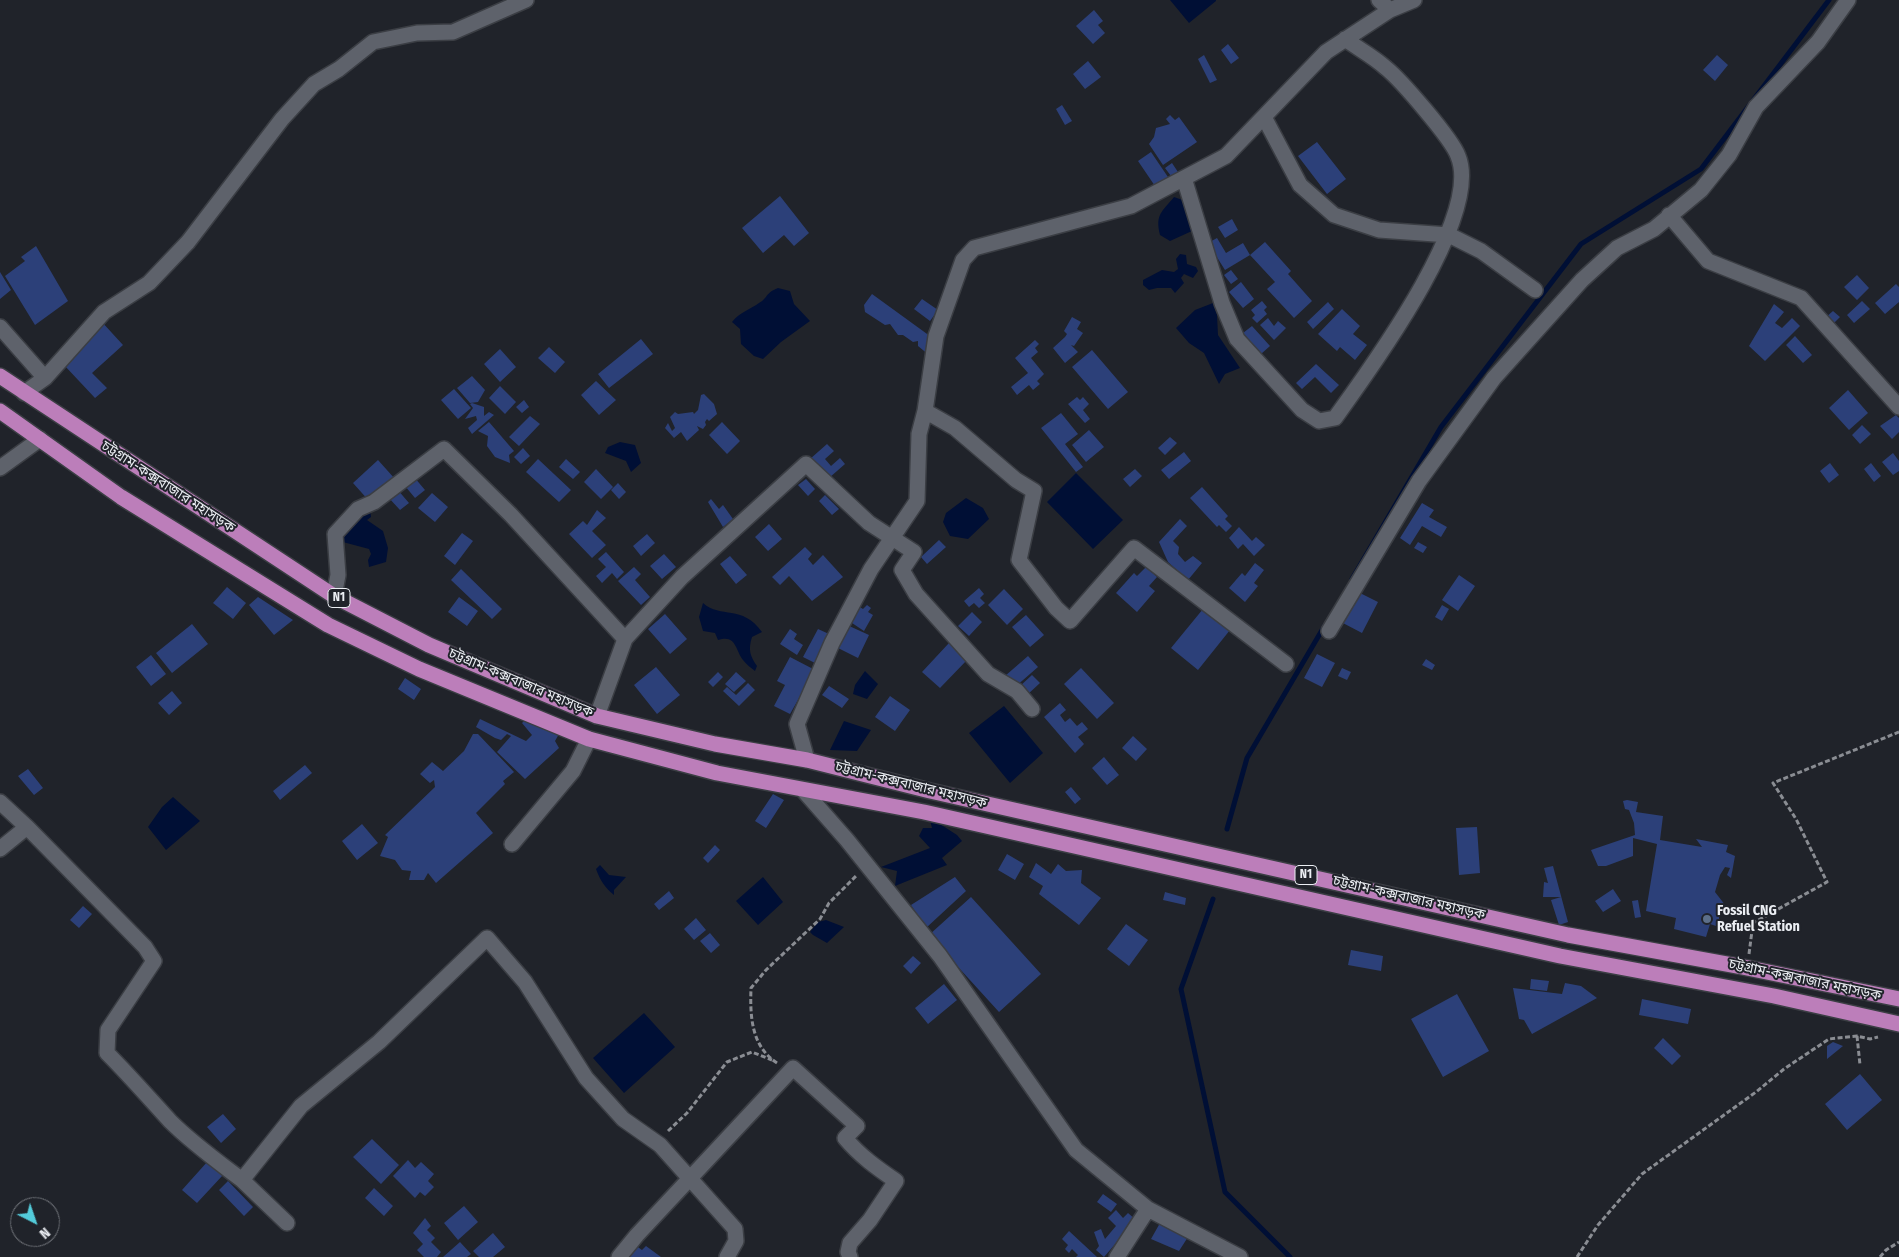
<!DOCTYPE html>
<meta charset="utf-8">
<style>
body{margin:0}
#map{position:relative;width:1899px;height:1257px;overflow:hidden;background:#20232a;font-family:"Fira Sans Condensed",sans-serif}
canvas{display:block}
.north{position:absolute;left:10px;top:1197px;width:50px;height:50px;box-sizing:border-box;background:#20232a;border:1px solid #71747a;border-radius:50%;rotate:139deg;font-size:14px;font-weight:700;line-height:20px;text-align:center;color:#ebeef3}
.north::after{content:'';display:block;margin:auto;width:18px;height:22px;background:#53cbda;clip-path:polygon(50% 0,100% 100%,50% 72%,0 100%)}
</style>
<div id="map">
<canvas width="1899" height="1257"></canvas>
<div class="north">N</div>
</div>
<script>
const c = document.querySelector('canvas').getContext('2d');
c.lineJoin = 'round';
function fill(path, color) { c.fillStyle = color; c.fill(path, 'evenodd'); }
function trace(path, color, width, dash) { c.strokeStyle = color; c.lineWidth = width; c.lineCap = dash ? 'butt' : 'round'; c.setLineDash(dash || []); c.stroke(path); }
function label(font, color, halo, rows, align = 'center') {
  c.font = font + ' "Fira Sans Condensed","Noto Sans Bengali",sans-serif'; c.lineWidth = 4; c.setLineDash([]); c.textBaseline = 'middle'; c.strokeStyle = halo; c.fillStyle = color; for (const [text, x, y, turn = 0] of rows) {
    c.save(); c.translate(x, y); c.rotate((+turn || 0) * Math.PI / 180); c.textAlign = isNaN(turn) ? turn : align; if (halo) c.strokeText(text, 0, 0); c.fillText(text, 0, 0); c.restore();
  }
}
const water = new Path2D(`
 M1170,0H1216V1L1189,23Z
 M1174,197L1188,202L1197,224L1192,231L1170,241L1160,235C1155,214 1162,212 1174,197Z
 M1180,254L1186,255L1187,264L1196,267L1198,271L1193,278L1184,274L1181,278L1184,283L1175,293L1171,288H1157L1149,290L1143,285V280L1162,270L1174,272L1178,269L1176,259Z
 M778,288L790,291L794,304L810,321L781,342L763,359L754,356L741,344L740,329L732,322C740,312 749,310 759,303C768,298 765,293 778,288Z
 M1213,303L1217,315L1218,335L1240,368L1225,374L1219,384L1204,353L1189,343L1176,328L1195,310Z
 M620,442L635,445L641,463L631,472L626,461L605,453L608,447Z
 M1076,473L1123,520L1093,549L1047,502Z
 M966,498L983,508L989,519L968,539L950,536L943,522L946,513Z
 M370,507L371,517L367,520L383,531L388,548L386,562L369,567L368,560L371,554L369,549L339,541V533Z
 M703,603C721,619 742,604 762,632L752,637C748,650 750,656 757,666L755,671C751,668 746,664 743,660C735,649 736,634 718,640L715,633L703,631L699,617Z
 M865,671L878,684L867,699L853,694L855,685Z
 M1004,706L1043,753L1010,783L969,733Z
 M844,721L871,730L857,751L830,750Z
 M173,797L200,821L166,850L148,827L162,807Z
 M929,817L957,835L962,841L942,858L947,865L895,886L897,871L881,867L930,848L919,836L923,828H932Z
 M600,865L609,875L626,877L614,890V895C605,888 600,880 596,869Z
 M763,877L783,902L758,925L736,901Z
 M826,920L844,927L827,943L813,935L810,932L818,922Z
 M644,1013L675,1047L624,1093L593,1058Z`);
const stream = new Path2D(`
 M1352,579L1441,427L1581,244L1701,169L1829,0
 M1227,829L1247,758L1325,625
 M1213,899L1181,989L1225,1192L1290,1257`);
const building = new Path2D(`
 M1094,10L1103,21L1098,25L1105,33L1093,44L1076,26Z
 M1228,44L1239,58L1231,64L1221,50Z
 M1204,55L1217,80L1210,83L1198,59Z
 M1717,55L1728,65L1715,81L1703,70Z
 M1088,61L1101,77L1085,89L1073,74Z
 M1062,105L1072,121L1065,125L1056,109Z
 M1170,115L1175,120L1179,117L1197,142L1163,165L1149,144L1154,137L1156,128L1170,124L1166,119Z
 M1317,142L1346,179L1327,194L1298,156Z
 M1151,152L1170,180L1157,189L1138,161Z
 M1172,163L1180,175L1174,180L1165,168Z
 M780,196L809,233L794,246L784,235L763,253L742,228Z
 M1232,219L1238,230L1225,238L1218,227Z
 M1217,238L1226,253L1243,243L1250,255L1225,270L1208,243Z
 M1265,242L1291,271L1288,274L1312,301L1294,318L1267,289L1275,282L1250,255Z
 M36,246L68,301L35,325L5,276L25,261L21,257Z
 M1231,270L1238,279L1231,284L1224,275Z
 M0,272L11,290L0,299Z
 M1857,275L1869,288L1857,300L1844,287Z
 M1241,282L1254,299L1243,308L1229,292Z
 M1896,284L1899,287V302L1885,314L1875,303Z
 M872,294L934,339L929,355L918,346V341L913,342L903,335H898L890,324L885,325L865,312L864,305Z
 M922,299L938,310L930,321L914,309Z
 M1262,301L1267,307L1264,310L1267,314L1257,323L1252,318L1255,315L1251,310Z
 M1862,301L1870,309L1854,323L1847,315Z
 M1328,302L1334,309L1313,329L1307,322Z
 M1774,304L1784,312L1775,323L1782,328L1792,318L1800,326L1765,361L1749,346Z
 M1342,309L1360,326L1353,334L1367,345L1355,360L1340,347L1337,351L1318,334Z
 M1833,311L1840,317L1832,325L1825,318Z
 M1072,317L1081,322L1077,329L1083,333L1074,346L1071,345L1078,352L1065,363L1053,348L1065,337L1067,334L1064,331Z
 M1268,318L1274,326L1278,321L1286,328L1274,340L1260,325Z
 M101,321L123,345L92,373L107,388L95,398L64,365Z
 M1252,326L1270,346L1261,354L1243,333Z
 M1795,336L1812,355L1803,363L1786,345Z
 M641,339L653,354L609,388L598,374Z
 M1035,340L1039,344L1035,348L1038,352L1031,358L1044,374L1037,381L1040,384L1033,390L1029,385L1017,395L1011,387L1028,373L1015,358Z
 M549,347L565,362L555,373L538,358Z
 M500,349L516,367L500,382L484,364Z
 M1092,350L1128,392L1108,409L1072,367Z
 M1316,364L1339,385L1331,393L1315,377L1302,389L1296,383Z
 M472,376L485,390L478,402L470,403L457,388Z
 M596,381L616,400L599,415L581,395Z
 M500,386L516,402L505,414L489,398Z
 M454,389L471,408L458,419L441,400Z
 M1848,390L1868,413L1849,430L1829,408Z
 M704,394L714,404L717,414L709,421L707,419L705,422L706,425L703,429L697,426L699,430L687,441L681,432L674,438L665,428L668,423L672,431L675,428L670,417L675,412L678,414L693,412L694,414L698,410L701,395Z
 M1077,397L1080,400L1083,397L1089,404L1083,410L1090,419L1085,423L1068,404Z
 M524,400L529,407L522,413L516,407Z
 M472,403L484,407V416L489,412L494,415L472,434L468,428L477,420L476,416L465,419L473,408L470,404Z
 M1061,413L1078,434L1065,444L1083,467L1076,472L1041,428Z
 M1896,415L1899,418V432L1892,439L1880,426Z
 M530,416L540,424L519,446L509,437Z
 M489,422L514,451L509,455L510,463L495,457L487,446L488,436L478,431Z
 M722,422L740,441L727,454L709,435Z
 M1862,425L1871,434L1860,444L1852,435Z
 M1089,430L1104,447L1086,462L1072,445Z
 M1170,437L1177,443L1165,455L1158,448Z
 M827,444L834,451L825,459L831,466L840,458L845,464L829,478L810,459Z
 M523,448L530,456L521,464L514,457Z
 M1184,452L1191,461L1169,479L1161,470Z
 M1893,453L1899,461V471L1893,475L1882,462Z
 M538,459L571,490L559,502L526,472Z
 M566,459L580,472L573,479L559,467Z
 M378,460L395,479L370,502L353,483Z
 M1830,463L1839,475L1829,483L1820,471Z
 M1871,463L1881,476L1874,482L1864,469Z
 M596,469L613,487L601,499L584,482Z
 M1135,469L1142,476L1130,487L1123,479Z
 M414,477L425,490L415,498L405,486Z
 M806,479L815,489L808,496L798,485Z
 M618,483L626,492L619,499L611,490Z
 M1202,487L1228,516L1225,519L1232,526L1226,532L1219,525L1217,527L1190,498Z
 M397,489L409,503L400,510L388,497Z
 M432,493L448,507L435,522L418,508Z
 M825,495L839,509L832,515L819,501Z
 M711,499L719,509L723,505L733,519L723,527L708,502Z
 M1422,503L1434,510L1429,517L1447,527L1441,537L1422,526L1410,545L1400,538Z
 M597,510L606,518L592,531L606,545L592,558L569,534L583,521L587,525Z
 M1180,519L1187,526L1173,541L1179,547L1178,554L1185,562L1193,556L1202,563L1188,580L1168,562L1159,542Z
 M769,524L782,539L768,551L755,537Z
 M1239,527L1252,541L1256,537L1265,545L1254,556L1243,544L1238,549L1229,538Z
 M462,533L473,541L455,565L444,556Z
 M647,534L655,543L641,556L633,546Z
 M939,540L946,547L927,564L921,557Z
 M1418,542L1427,547L1423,553L1414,548Z
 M805,547L812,554L808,559L813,565L823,555L843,577L812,601L789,576L780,585L772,577Z
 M606,552L624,572L617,579L612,573L602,583L596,576L606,567L598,559Z
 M664,554L676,567L662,579L650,566Z
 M730,556L747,575L736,584L720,564Z
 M1255,563L1264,570L1254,583L1258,586L1245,602L1229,588L1242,573L1245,576Z
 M634,567L641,574L635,580L650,597L641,605L618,581Z
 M1146,567L1157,577L1149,586L1155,591L1137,612L1116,593L1134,573L1137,576Z
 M461,569L502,609L492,619L451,580Z
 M1459,575L1475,586L1458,611L1442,600Z
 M227,587L246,603L233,619L213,603Z
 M979,588L984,594L980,598L985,603L979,608L974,603L969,607L964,601Z
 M1004,589L1023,609L1007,625L988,605Z
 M1356,591L1378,602L1362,633L1341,622Z
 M258,597L293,620L274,635L249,605Z
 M459,597L478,611L467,626L448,612Z
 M867,605L871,608L868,612L873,615L864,631L849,621L858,606L863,609Z
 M1442,605L1449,609L1442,621L1435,617Z
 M1203,609L1230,630L1198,670L1171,648Z
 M972,612L982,622L969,636L958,626Z
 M665,614L687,639L670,654L648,629Z
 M1026,615L1044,635L1030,647L1012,627Z
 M192,624L208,644L172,673L156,653Z
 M847,625L869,635L858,658L836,647Z
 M790,629L797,634L794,639L803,645L797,655L780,644Z
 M818,629L829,634L815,663L803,657Z
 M949,643L967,660L940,688L922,672Z
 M1317,654L1335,663L1322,687L1304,678Z
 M151,655L166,674L151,686L136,667Z
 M1028,656L1038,667L1015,687L1005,676Z
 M790,657L815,670L790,714L774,706L785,685L777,681Z
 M1426,659L1435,665L1432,670L1422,665Z
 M656,667L680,695L657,714L634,685Z
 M1081,668L1114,703L1097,719L1064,684Z
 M1342,668L1351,672L1347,680L1338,676Z
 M718,672L723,677L713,687L708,682Z
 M736,672L746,681L734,692L725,684Z
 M1032,675L1040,683L1027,695L1019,687Z
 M405,678L421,689L414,700L398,689Z
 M748,683L755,690L739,706L723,691L727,687L736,695Z
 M829,686L849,699L842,708L822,695Z
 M172,691L182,703L169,715L158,703Z
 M890,696L910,710L895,731L875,717Z
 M1060,703L1066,710L1060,715L1065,722L1070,718L1077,726L1082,722L1088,729L1078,737L1084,744L1075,753L1044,717Z
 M480,719L526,741L532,735L522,723L525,720L559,734L555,741L559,748L525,779L497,752L511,736L507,734L501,740L495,738L476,727Z
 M473,734H478L514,772L503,781L505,784L476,813L493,833L436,883L428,873L424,880H409L411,871L402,870L395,860L380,856L388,837L385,835L435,787L434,780L430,783L420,774L432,762L443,771L464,751Z
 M1133,736L1147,749L1136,761L1122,748Z
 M1104,757L1119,775L1107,785L1092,768Z
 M305,765L312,773L280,800L273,791Z
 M28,769L43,788L34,795L18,776Z
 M1071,787L1081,799L1075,804L1065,792Z
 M773,794L784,800L766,828L755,821Z
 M1627,800L1638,802L1636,812L1663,816L1660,840L1702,847L1696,839L1728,845L1726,852L1735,856L1731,878L1727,875L1730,868L1725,867L1720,875L1715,892L1729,910L1719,916V927L1710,924L1706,937L1674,929L1676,918L1646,911L1657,844L1633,838V856L1606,866H1598L1591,850L1635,835L1634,823L1629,810L1625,809L1623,801Z
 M362,824L378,843L357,860L342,841Z
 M1477,827L1480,873L1459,875L1456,828Z
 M715,845L720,850L708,863L703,858Z
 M1007,854L1024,864L1015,880L998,870Z
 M1036,863L1051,874L1058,864L1066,871L1082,870L1081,883L1101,898L1079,925L1039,894L1043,886L1029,877Z
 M1553,866L1568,922L1559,925L1551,900L1561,897H1543L1544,882L1548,883L1544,868Z
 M955,877L966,891L926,928L911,905Z
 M1613,889L1621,901L1603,912L1595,901Z
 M669,891L674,898L659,910L654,904Z
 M1165,892L1186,898L1185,905L1163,900Z
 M971,897L1041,974L999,1012L929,935Z
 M1638,900L1641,917L1635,918L1632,901Z
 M83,906L92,914L79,928L70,920Z
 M696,918L706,930L694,940L684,929Z
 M1126,924L1148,940L1129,966L1107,949Z
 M710,933L720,945L711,953L700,941Z
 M1351,950L1383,956L1381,971L1348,965Z
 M913,956L921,963L911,974L903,966Z
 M1531,979L1549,981L1547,991L1530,989Z
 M1565,983L1581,986L1597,998L1532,1034L1524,1020L1519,1019L1513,988L1562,994Z
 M944,984L957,1000L928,1024L915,1008Z
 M1457,994L1489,1051L1443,1077L1411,1019Z
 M1642,999L1691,1009L1688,1024L1639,1015Z
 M1663,1038L1681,1056L1672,1065L1654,1048Z
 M1833,1042L1843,1046L1827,1059V1046Z
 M1860,1074L1882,1100L1847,1130L1825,1104Z
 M223,1114L236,1129L221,1143L207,1127Z
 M372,1139L399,1165L381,1184L353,1157Z
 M408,1160L415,1168L421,1162L434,1174L428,1181L434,1187L425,1196L420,1192L415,1198L393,1176Z
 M208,1161L223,1175L197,1203L182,1190Z
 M228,1181L253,1207L244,1216L219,1190Z
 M374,1188L393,1206L384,1216L365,1198Z
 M1103,1194L1117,1204L1111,1212L1097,1202Z
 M464,1206L478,1222L458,1240L444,1223Z
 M1116,1210L1123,1218L1128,1213L1136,1220L1104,1257L1096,1250L1099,1246L1094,1232L1101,1229L1105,1239L1116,1226L1108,1218Z
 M425,1218L431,1226L427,1230L435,1238L431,1242L441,1252L437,1257H424L417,1250L423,1244L413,1233Z
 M1160,1223L1188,1237L1179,1251L1151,1239Z
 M1069,1231L1097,1257H1076L1078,1255L1072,1249L1069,1253L1065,1249L1068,1245L1062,1239Z
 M493,1233L505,1247L493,1257H479L473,1251Z
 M460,1242L471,1254L467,1257H443Z
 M635,1245L642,1250L646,1246L661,1257H626Z`);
const path = new Path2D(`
 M1749,954L1753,923L1827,882L1796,819L1773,783L1899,732
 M1857,1036L1860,1065
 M777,1063C751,1046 750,1016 751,988L766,970L820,919L829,903L856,876
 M668,1131L687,1113L727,1062L752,1052L772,1060
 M1577,1257L1598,1225L1642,1174L1756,1092L1784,1069L1829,1039L1857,1036L1870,1039L1878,1037
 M1880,1257L1886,1250L1899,1242`);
const minor = new Path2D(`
 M1379,0L1390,10
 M1264,117L1300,185L1334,215L1379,230L1449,235L1481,251L1535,290
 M1184,178L1222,303L1237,339L1302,410L1319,421L1335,418C1371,368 1483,216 1458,156C1452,139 1401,80 1386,68C1374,57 1359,49 1345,39
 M1669,215L1708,261L1801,298L1899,407
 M0,327L45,378
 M24,393L45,378L104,312L149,283L188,242L282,119L314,84L339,69L373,42L417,33L453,32L526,0
 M925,411L955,428L1016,480L1034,491L1019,560L1056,608L1070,621L1134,548L1286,664
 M0,468L40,439
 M334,596L338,575L335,534L358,509L374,502L444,449L511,515L625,639L682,577L806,464L869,523L914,552L902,570L916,594L988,674L1017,691L1032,709
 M1329,631L1419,481L1494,378L1582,280L1617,248L1654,229L1701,190L1729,155L1756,107L1818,42L1848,0
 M597,716L625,639
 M807,760L797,724L832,643L871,569L917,501L919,434L925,411L936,336L963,260L974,248L1131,206L1226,156L1326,52L1390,10L1414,0
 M804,791L847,840L940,956L1076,1150L1148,1209L1240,1257
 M0,802L27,827
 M512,844L573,771L589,739
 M0,849L27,827L145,947L154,961L108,1030L107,1053C129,1075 149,1098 170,1121C192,1143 217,1161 242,1180
 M287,1223L242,1180L301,1106L379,1042L487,938L525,982L586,1078L623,1119L660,1145L735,1229L736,1241L727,1257
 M619,1257L637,1235L793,1068L857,1126L845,1138C860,1156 877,1168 896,1181L870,1220L850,1243L848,1252L850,1257
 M1117,1257L1148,1209`);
const trunk = new Path2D(`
 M0,376L334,596L429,645L597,716L715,744L807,760L930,791L1568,935L1743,967L1899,999
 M0,411L121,497L328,625L419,669L589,739L717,773L924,812L1560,956L1774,996L1899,1024`);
const markers = [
 [1707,919,5,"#5c6f8a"]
];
const shields = [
 [339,598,22],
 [1306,875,22]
];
const shieldNames = [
 ["N1",339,598],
 ["N1",1306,875]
];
const streetNames = [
 ["চট্টগ্রাম-কক্সবাজার মহাসড়ক",168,487,33],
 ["চট্টগ্রাম-কক্সবাজার মহাসড়ক",521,683,23],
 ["চট্টগ্রাম-কক্সবাজার মহাসড়ক",911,785,14],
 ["চট্টগ্রাম-কক্সবাজার মহাসড়ক",1409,898,13],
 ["চট্টগ্রাম-কক্সবাজার মহাসড়ক",1805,980,12]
];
const poiNames = [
 ["Fossil CNG",1717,911],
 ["Refuel Station",1717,927]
];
fill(water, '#000f35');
trace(stream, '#000f35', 5);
fill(building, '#2c4079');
trace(minor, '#3b3e44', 18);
trace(trunk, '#3b3e44', 18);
trace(path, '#8a8d93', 3, [5, 2.5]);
trace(minor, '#5e626b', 15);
trace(trunk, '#bc7eba', 15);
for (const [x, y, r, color] of markers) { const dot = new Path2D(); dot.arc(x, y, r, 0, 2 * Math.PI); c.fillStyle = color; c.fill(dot); trace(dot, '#20232a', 2); }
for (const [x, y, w] of shields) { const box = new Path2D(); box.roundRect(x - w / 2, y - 9.5, w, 19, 4); c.fillStyle = '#20232a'; c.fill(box); trace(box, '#ebeef3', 1); }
label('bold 12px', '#ebeef3', null, shieldNames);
label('14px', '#ebeef3', '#20232a', streetNames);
label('bold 14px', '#ebeef3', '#20232a', poiNames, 'left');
</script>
